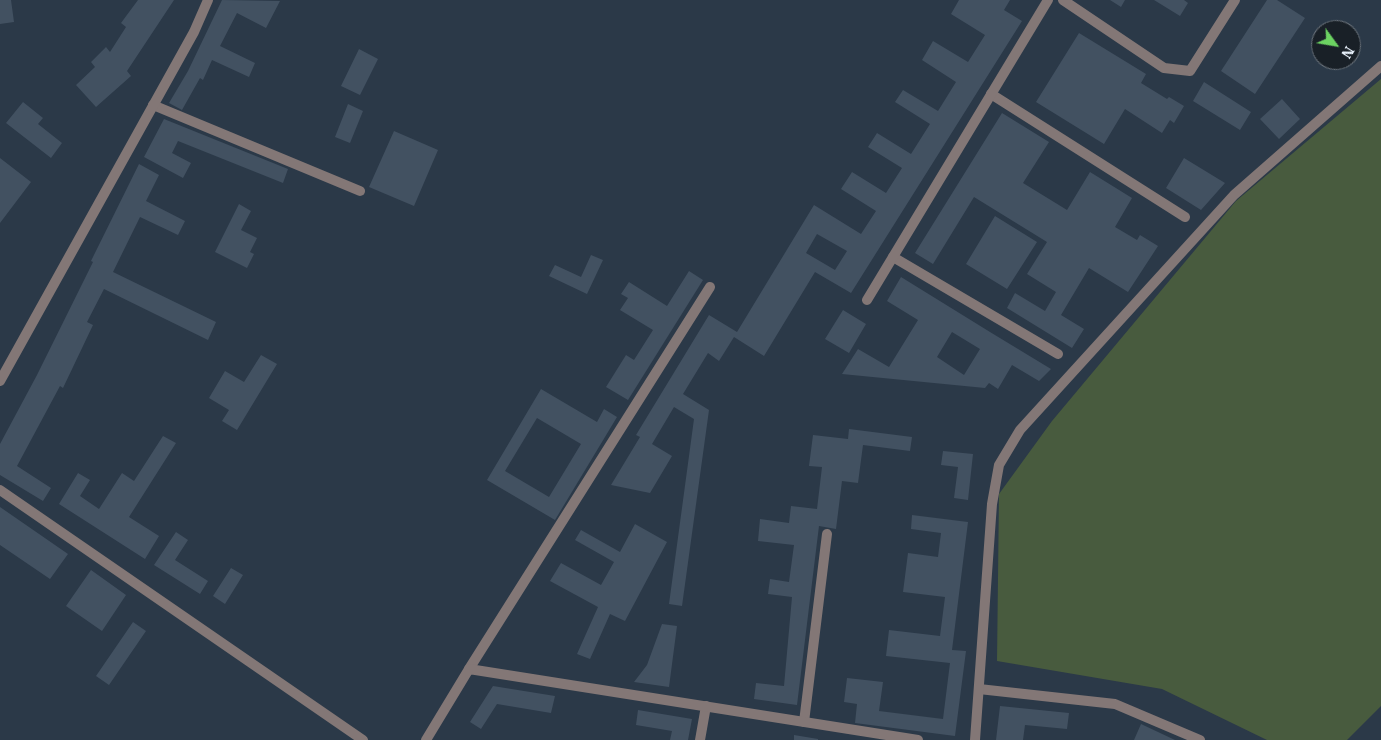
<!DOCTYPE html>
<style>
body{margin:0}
#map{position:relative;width:1381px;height:740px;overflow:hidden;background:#2b3948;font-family:"IBM Plex Serif",serif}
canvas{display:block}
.north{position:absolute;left:1311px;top:20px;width:50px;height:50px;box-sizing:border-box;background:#192027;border:1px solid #6d757d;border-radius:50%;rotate:122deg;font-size:14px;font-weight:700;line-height:20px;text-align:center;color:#ebf4fe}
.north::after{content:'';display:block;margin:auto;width:18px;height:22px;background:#6cd362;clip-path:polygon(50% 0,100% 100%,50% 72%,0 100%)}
</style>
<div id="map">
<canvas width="1381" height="740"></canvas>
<div class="north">N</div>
</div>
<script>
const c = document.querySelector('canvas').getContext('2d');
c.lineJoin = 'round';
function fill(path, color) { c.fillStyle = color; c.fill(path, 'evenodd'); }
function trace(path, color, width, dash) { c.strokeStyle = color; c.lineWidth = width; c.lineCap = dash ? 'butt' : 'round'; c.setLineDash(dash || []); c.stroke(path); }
const green = new Path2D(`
 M1381,79V706L1347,740H1267L1162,689L997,661L999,494L1052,421L1236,201Z`);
const building = new Path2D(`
 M0,0H11L14,22L0,24Z
 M138,0H174L127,71L131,76L96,107L76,85L95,67L91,62L106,47L110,52L126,27L121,23Z
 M222,0L280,1L266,28L237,13L220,46L255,63L249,77L212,60L203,80L200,78L182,110L169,103L188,71Z
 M959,0H1010L1004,10L1022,21L851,293L815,272L764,356L734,337L719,361L708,353L683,394L709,410L682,606L669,604L694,419L674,407L652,444L672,456L650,493L611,485L640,437L636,435L709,315L737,332L814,205L861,234L876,211L841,189L852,172L886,193L902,168L868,147L877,133L911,154L930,124L895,102L903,90L938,111L956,82L922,60L933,41L968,62L985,35L951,14ZM817,234L847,251L835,270L806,253Z
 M1110,0H1125L1121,7Z
 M1154,0H1184L1188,3L1180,16Z
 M1267,0H1277L1305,18L1255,94L1221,71Z
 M1079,33L1146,74L1141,83L1167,99L1169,97L1184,106L1174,123L1170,120L1162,133L1125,109L1104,144L1036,102Z
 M359,49L378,59L360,95L341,86Z
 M1204,82L1251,112L1240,130L1193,101Z
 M1282,99L1300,119L1279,139L1260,119Z
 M23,102L43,118L38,124L62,143L51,158L6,123Z
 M348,104L363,111L350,143L335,137Z
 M1002,113L1049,142L1023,183L1067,210L1090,172L1132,198L1115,227L1137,240L1140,235L1158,246L1128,292L1089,268L1061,315L1084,329L1072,348L1007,308L1015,293L1045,311L1056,292L1027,274L1047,242L974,197L933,264L915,253Z
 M164,119L288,169L283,183L178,141L172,153L191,163L183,178L144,157Z
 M394,131L438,150L414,206L369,187Z
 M0,158L31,182L0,223Z
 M1184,158L1225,183L1201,210L1166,188Z
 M139,164L159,175L146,201L185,221L178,235L140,217L113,272L216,322L208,340L104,289L87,322L93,325L63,388L60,386L17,466L51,488L43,501L0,475V444L37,375L93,262L91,261Z
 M239,204L251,211L241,230L257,238L250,252L254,254L247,268L215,252Z
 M995,216L1037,242L1007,289L966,264Z
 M591,255L603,260L587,294L549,276L555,265L581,277Z
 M689,271L703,280L628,400L606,387L626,355L634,360L653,330L620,310L628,298L621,294L629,282L667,306Z
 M901,277L990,332L1051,369L1039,381L1012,365L998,389L989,383L985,388L842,374L858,349L889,367L918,320L887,301ZM952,332L980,349L964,375L937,357Z
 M843,310L866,324L849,353L825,339Z
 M261,355L277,364L237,430L222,421L229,410L209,398L225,371L244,382Z
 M541,389L597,422L604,409L617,417L555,520L487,480ZM537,418L581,444L549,497L505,471Z
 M849,429L912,437L910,451L863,445L858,483L842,481L836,529L819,526L797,705L754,699L756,683L784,686L792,597L768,594L770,579L789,582L794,545L758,541L760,519L789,523L791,506L817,509L822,467L809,466L813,435L848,439Z
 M163,436L176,443L129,517L159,536L145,559L59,504L78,473L90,480L80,496L99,509L122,473L134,481Z
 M943,451L973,454L968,500L954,498L958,467L941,465Z
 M0,507L68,554L50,579L0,545Z
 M912,515L968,522L952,650L966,651L955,736L855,723L857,704L844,702L847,678L883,682L879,711L943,719L950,663L886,656L889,630L940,636L945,597L903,592L908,553L938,557L941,533L911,529Z
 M635,524L667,542L625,621L610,614L590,659L577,654L598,607L550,581L561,563L601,585L614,562L575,540L581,530L620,552Z
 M176,532L188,540L175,560L208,581L200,594L154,565Z
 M231,568L243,575L225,604L213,596Z
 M91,570L126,595L102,631L66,606Z
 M133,622L146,631L109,685L96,676Z
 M662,624L677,626L669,687L634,682L647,665Z
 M493,686L555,696L551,713L497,704L481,729L470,722Z
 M1000,706L1069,713L1067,729L1025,725L1023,740H996Z
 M638,710L692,719L688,740H670L672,731L636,725Z
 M1141,724L1175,740H1134Z
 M794,735L818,739V740H794Z`);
const service = new Path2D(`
 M1063,0L1164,68L1190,71L1235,0
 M991,94L1185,217
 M153,105L360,191
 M893,257L1058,354
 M979,689L1115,704L1200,740
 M804,722L827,534
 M700,740L706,706`);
const minor = new Path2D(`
 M867,300L1048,0
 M469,669L710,287
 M975,740L992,504L999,465L1020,430L1234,195L1381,66`);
const tertiary = new Path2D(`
 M0,381L194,32L208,0
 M0,490L363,740
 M426,740L469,669L918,740`);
fill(green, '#485b3e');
fill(building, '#425161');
trace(service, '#837776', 10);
trace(minor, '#837776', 10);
trace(tertiary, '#837776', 10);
</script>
